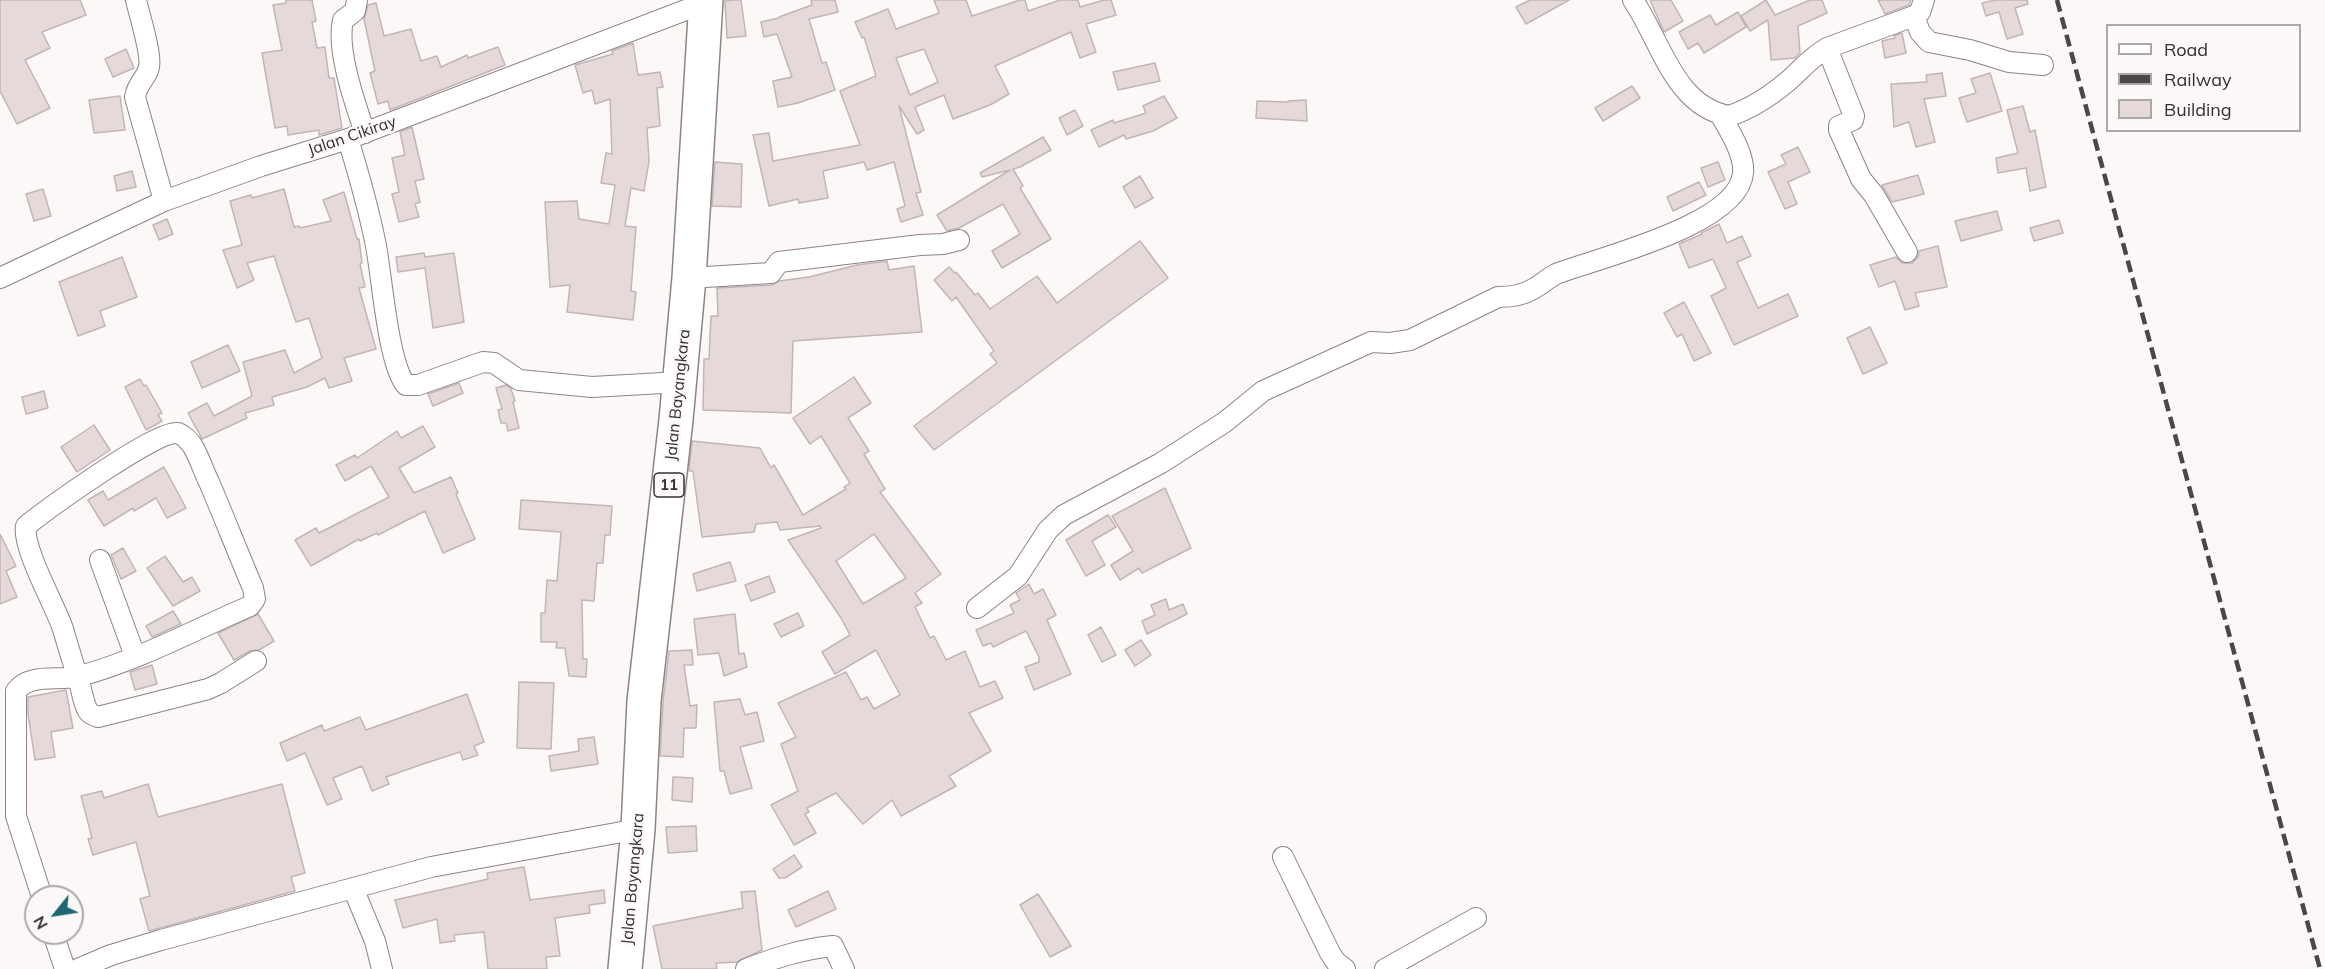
<!DOCTYPE html>
<style>
body{margin:0}
#map{position:relative;width:2325px;height:969px;overflow:hidden;background:#fdf8f8;font-family:Mulish,sans-serif}
canvas{display:block}
.legend{position:absolute;left:2106px;top:24px;width:195px;height:108px;box-sizing:border-box;background:#fdf8f8;border:2px solid #ada8a8;margin:0;padding:8px 10px;list-style:none;font-size:18px;color:#353030}
.legend li{display:flex;align-items:center;gap:12px;height:30px}
.legend b{width:30px;border:2px solid #ada8a8}
.north{position:absolute;left:24px;top:885px;width:60px;height:60px;box-sizing:border-box;background:#fdf8f8;border:2px solid #ada8a8;border-radius:50%;rotate:240deg;font-size:16px;font-weight:700;line-height:24px;text-align:center;color:#353030}
.north::after{content:'';display:block;margin:auto;width:21px;height:27px;background:#1e6774;clip-path:polygon(50% 0,100% 100%,50% 72%,0 100%)}
</style>
<div id="map">
<canvas width="2325" height="969"></canvas>
<ul class="legend">
<li><b style="height:8px;background:#fff"></b>Road</li>
<li><b style="height:8px;background:#4c4747"></b>Railway</li>
<li><b style="height:16px;background:#e6d9d9"></b>Building</li>
</ul>
<div class="north">N</div>
</div>
<script>
const c = document.querySelector('canvas').getContext('2d');
c.lineJoin = 'round';
function fill(path, color) { c.fillStyle = color; c.fill(path, 'evenodd'); }
function trace(path, color, width, dash) { c.strokeStyle = color; c.lineWidth = width; c.lineCap = dash ? 'butt' : 'round'; c.setLineDash(dash || []); c.stroke(path); }
function label(font, color, halo, rows, align = 'center') {
  c.font = font + ' Mulish,sans-serif'; c.lineWidth = 5; c.setLineDash([]); c.textBaseline = 'middle'; c.strokeStyle = halo; c.fillStyle = color; for (const [text, x, y, turn = 0] of rows) {
    c.save(); c.translate(x, y); c.rotate((+turn || 0) * Math.PI / 180); c.textAlign = isNaN(turn) ? turn : align; if (halo) c.strokeText(text, 0, 0); c.fillText(text, 0, 0); c.restore();
  }
}
const building = new Path2D(`
 M0,0H80L86,15L42,32L50,48L25,60L50,108L17,124L0,91Z
 M286,0H312L316,21L312,22L317,48L325,47L329,78H334L342,128L319,135V130L288,135L287,126L275,128L262,53L282,50L273,5L286,3Z
 M732,0H741L746,36L727,38L725,1Z
 M811,0H835L838,12L809,19L822,63L826,62L835,90L798,103L778,107L773,81L792,77L777,34L764,37L761,22L779,18V17L812,5Z
 M934,0H966L972,16L1020,0H1025L1028,11L1060,0H1078L1080,7L1104,0H1111L1116,15L1086,24L1096,52L1080,58L1071,32L995,66L1009,94L990,105L953,119L944,95L915,107L924,130L917,134L899,106L921,192L916,193L923,215L901,222L897,209L905,206L894,162L867,170L864,162L823,171L828,198L799,203L798,199L769,206L753,135L769,133L773,161L860,145L840,91L876,76L864,37L862,38L855,22L888,9L896,29L939,13ZM924,49L938,82L910,95L896,58Z
 M1530,0H1569L1526,24L1516,7Z
 M1650,0H1671L1683,21L1664,32Z
 M1766,0L1775,15L1810,0H1822L1827,13L1798,26L1800,53L1795,58L1771,60L1768,20L1750,31L1741,16Z
 M1878,0H1911L1909,5L1885,14Z
 M1995,0H2027L2028,4L2015,8L2023,34L2007,39L1999,12L1986,16L1982,3Z
 M376,3L384,36L411,29L421,61L437,56L441,67L467,55L468,58L498,47L505,65L390,110L388,101L378,104L370,73L375,71L364,19L368,5Z
 M1738,12L1746,27L1704,53L1698,43L1688,49L1679,32L1710,15L1716,25Z
 M1902,33L1906,53L1885,58L1882,41L1895,38L1894,36Z
 M633,43L638,75L660,72L663,87L657,88L660,126L647,128L649,161L644,191L631,188L625,226L636,227L631,291L636,292L633,320L567,312L570,285L550,287L545,202L577,201L579,219L609,224L615,185L601,183L606,153L612,154L610,99L595,104L592,90L583,93L575,65L613,54L612,51Z
 M126,49L134,68L113,77L105,59Z
 M1155,63L1160,81L1118,90L1113,72Z
 M1942,73L1946,96L1924,99L1935,142L1916,147L1909,122L1894,127L1891,84L1927,82L1926,75Z
 M1990,73L2002,111L1967,122L1959,98L1976,93L1971,79Z
 M1632,86L1640,98L1603,121L1595,108Z
 M120,96L125,130L94,133L89,100Z
 M1164,96L1177,118L1153,131L1126,139L1124,135L1099,147L1091,130L1113,120L1114,123L1146,113L1143,106Z
 M1306,100L1307,121L1256,118L1257,101L1288,102V101Z
 M2023,106L2030,132L2035,130L2046,187L2030,191L2026,168L1998,173L1996,158L2018,153L2007,110Z
 M1075,110L1083,126L1067,135L1059,118Z
 M412,127L424,179L415,181L420,202L415,204L419,217L399,222L392,194L399,192L392,158L405,155L400,132Z
 M1043,137L1051,150L1020,167L1013,169L1023,186L1020,188L1051,239L1002,268L992,251L1020,234L1003,204L959,228L947,231L937,215L1010,170L982,177L980,173Z
 M1798,147L1810,172L1788,182L1797,204L1785,209L1768,172L1786,164L1781,155Z
 M715,162L742,164L741,207L712,206Z
 M1718,162L1725,180L1708,187L1701,168Z
 M132,171L136,187L117,191L114,176Z
 M1918,175L1924,194L1892,202L1882,185Z
 M1140,176L1153,198L1135,208L1123,187Z
 M1699,182L1706,195L1673,211L1667,197Z
 M43,189L51,216L34,221L26,194Z
 M284,189L294,227L299,226L300,228L331,221L323,200L344,192L357,239H359L362,263L360,264L365,287L359,288L376,349L344,358L352,381L329,388L325,378L307,387L272,397L274,405L245,413L247,418L202,439L188,413L207,403L214,416L252,396L243,362L285,350L294,373L322,358L309,318L296,322L274,256L247,263L254,280L237,288L223,250L242,245L230,201L251,195L252,198Z
 M1997,211L2002,230L1961,241L1955,221Z
 M167,219L173,234L159,240L153,225Z
 M2059,220L2063,233L2034,241L2030,228Z
 M1719,224L1727,243L1742,236L1751,256L1737,262L1758,308L1788,294L1798,316L1734,345L1711,296L1726,288L1713,259L1689,268L1679,244L1702,234L1701,233Z
 M1140,241L1168,278L934,450L914,426L997,363L990,354L994,351L956,297L952,301L934,280L949,267L955,273L956,272L975,295L978,293L990,309L1037,276L1057,303Z
 M1938,246L1947,287L1915,293L1919,306L1905,310L1895,281L1879,287L1870,265L1896,257L1902,263H1912L1918,257L1919,251Z
 M424,253L425,257L454,253L464,322L433,328L425,268L398,272L396,257Z
 M122,257L137,297L100,311L105,326L78,336L59,282Z
 M887,261L889,270L914,266L922,332L793,341L791,413L703,410L704,359H709L711,316H718L717,288L772,285L779,281L809,277L857,265Z
 M1684,302L1711,353L1694,361L1682,334L1677,337L1664,313Z
 M1870,327L1887,363L1863,374L1847,338Z
 M228,345L240,371L202,388L191,362Z
 M854,377L871,403L848,418L869,451L864,454L885,489L880,492L941,574L915,593L922,603L915,607L930,638L934,636L946,660L965,651L980,687L995,681L1003,698L969,713L991,751L949,776L956,786L901,816L892,800L863,824L836,793L807,808L809,812L805,814L816,833L794,845L771,805L798,791L781,744L796,737L778,703L846,672L861,700L867,697L874,709L900,695L876,650L835,674L822,652L850,635L841,618L788,540L821,528L820,526L780,530L777,522L756,524L754,532L702,537L693,471H689L692,441L760,448L771,468L774,465L803,515L846,489L844,487L850,483L821,436L810,444L793,418ZM874,534L906,578L863,604L836,561Z
 M140,379L144,386L146,385L162,413L158,415L162,421L146,430L125,387Z
 M459,383L463,393L433,406L428,394Z
 M506,385L511,389L515,401L513,402L519,428L508,431L506,423H501L498,410L502,409L496,388Z
 M44,391L48,408L26,414L22,397Z
 M94,425L110,450L77,472L61,447Z
 M423,426L435,447L399,468L414,493L451,477L458,493L456,494L475,539L443,553L425,511L378,535L377,533L360,541L359,539L311,566L295,540L316,528L319,533L389,497L371,466L345,481L336,465L355,455L357,458L397,431L401,438Z
 M164,467L186,508L167,518L156,498L134,511L133,508L104,526L88,500L103,491L108,500Z
 M1165,488L1191,548L1142,573L1139,568L1120,580L1111,565L1133,551L1112,516Z
 M521,500L612,506L610,535H605L603,563H597L594,601L582,600L583,659H587L586,677L569,676L565,648H556L557,642H541V613H545L547,580L557,581L561,532L519,529Z
 M1108,515L1116,527L1092,541L1105,565L1086,576L1066,540Z
 M0,534L16,566L6,571L17,597L0,604Z
 M123,548L136,571L121,579L111,555Z
 M165,556L183,582L192,577L200,591L173,606L147,568Z
 M730,562L736,581L697,591L693,574Z
 M769,576L775,592L751,601L745,585Z
 M1029,584L1034,594L1043,589L1056,615L1047,620L1071,674L1034,690L1025,667L1039,662V657L1026,631L993,647L991,643L983,646L976,630L1014,613L1010,605L1020,600L1016,593Z
 M1166,599L1169,610L1183,604L1187,614L1147,634L1142,621L1155,615L1151,605Z
 M173,611L181,624L152,637L146,626Z
 M798,613L804,626L781,637L774,624Z
 M258,614L274,641L259,650L250,651L234,660L218,633Z
 M735,614L739,654L744,653L747,667L724,676L719,653L698,655L694,619Z
 M1101,627L1116,655L1102,662L1088,635Z
 M1141,640L1151,655L1135,666L1125,650Z
 M692,650L693,665H684L690,706L697,705L696,728H684L683,757L660,756L663,702L669,651Z
 M152,665L157,684L135,690L130,672Z
 M519,682L554,683L551,749L517,748Z
 M66,690L73,728L51,732L55,757L35,760L28,714V697Z
 M467,694L484,742L474,746L478,755L463,760L460,752L423,764L386,777L389,784L372,791L362,766L333,778L342,799L327,805L305,753L287,761L280,743L322,725L324,731L360,717L366,730Z
 M740,699L745,715L757,712L764,741L740,747L752,788L730,794L724,771H720L714,702Z
 M594,737L598,764L551,771L549,756L579,751L578,739Z
 M673,777L693,778L692,802L672,800Z
 M148,784L158,817L282,784L305,873L291,877L295,891L149,931L140,899L150,896L136,842L93,855L88,839L92,838L81,796L102,791L104,798Z
 M696,826L697,851L668,853L666,827Z
 M794,855L802,867L785,878H779L773,869Z
 M524,867L530,900L604,890L605,903L589,905L590,913L555,918L560,956L546,957L547,969H488L484,932L454,935L455,941L440,943L437,919L403,928L395,900L488,879L487,873Z
 M755,891L762,950L737,962L716,963L717,969H662L653,926L743,908L741,892Z
 M828,891L836,909L796,927L788,910Z
 M1038,894L1071,946L1050,957L1020,905Z`);
const street = new Path2D(`
 M136,0C139,14 152,54 149,67C147,78 137,83 135,97L164,201
 M357,0L355,11L343,20C336,50 355,103 365,133
 M1633,0C1661,41 1674,106 1729,116C1751,109 1770,96 1787,82C1801,70 1811,57 1827,48L1914,16L1920,12L1924,0
 M1914,16L1920,32L1929,42L1970,50L2009,62L2043,65
 M1827,48L1854,116L1853,120L1839,126V130L1861,179L1874,195L1907,252
 M348,139C359,175 369,210 376,246C382,277 388,364 406,385H418L483,362L494,363L519,380L592,387L680,382
 M0,278L164,201L261,166L348,139L712,0
 M689,278L771,273L779,262L920,245L943,244L959,240
 M100,560L135,656
 M977,608L1018,576L1048,530L1064,515L1161,463L1225,422L1263,391L1371,342L1390,343L1410,340L1498,297C1510,297 1522,296 1533,289C1541,285 1548,278 1556,274C1597,258 1739,225 1743,173C1745,155 1729,130 1720,114
 M1283,857L1330,953L1336,962L1345,969
 M353,888L375,941L382,969
 M42,897L16,816V691C30,672 60,682 80,676C139,660 194,630 250,606L255,599L253,588C238,553 224,517 209,482C203,470 199,456 192,445C188,440 184,435 178,433C159,428 46,510 26,526C22,548 55,605 63,629C68,647 74,665 79,682C82,691 83,701 87,709C89,714 93,715 98,717L208,689L221,683L256,661
 M53,933L65,969
 M78,969L111,955L161,940L431,867L638,829
 M746,969C775,958 802,949 833,946L844,969
 M1385,969L1476,918`);
const highway = new Path2D(`
 M625,969L638,829L644,701L676,420L689,278L706,0`);
const rail = new Path2D(`
 M2057,0L2320,969`);
const shields = [
 [669,485,30]
];
const shieldNames = [
 ["11",669,485]
];
const streetNames = [
 ["Jalan Cikiray",352,136,-19],
 ["Jalan Bayangkara",678,395,-84],
 ["Jalan Bayangkara",633,879,-85]
];
fill(building, '#e6d9d9');
trace(building, '#c2b5b5', 1.5);
trace(street, '#8f8383', 22);
trace(highway, '#8f8383', 36);
trace(street, '#fff', 20);
trace(highway, '#fff', 33);
trace(rail, '#4c4747', 4.5, [12, 6]);
for (const [x, y, w] of shields) { const box = new Path2D(); box.roundRect(x - w / 2, y - 12, w, 24, 4.5); c.fillStyle = '#fdf8f8'; c.fill(box); trace(box, '#353030', 1.5); }
label('bold 15px', '#353030', null, shieldNames);
label('16px', '#353030', '#fdf8f8', streetNames);
</script>
